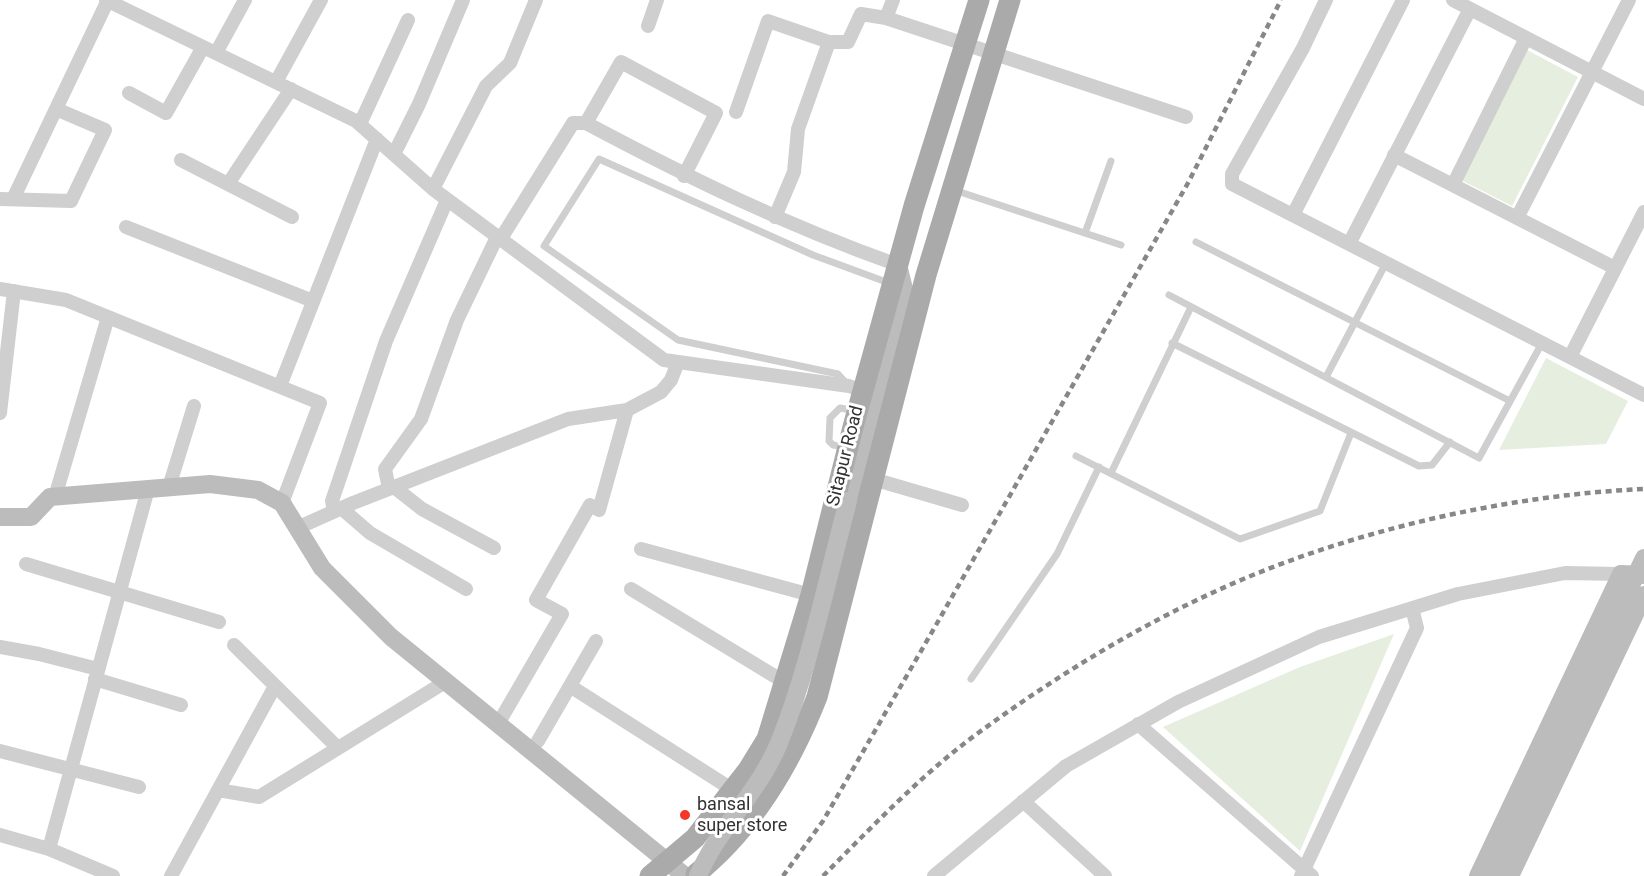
<!DOCTYPE html>
<style>
body{margin:0}
canvas{display:block;background:#fff}
</style>
<canvas width="1644" height="876"></canvas>
<script>
const c = document.querySelector('canvas').getContext('2d');
c.lineJoin = 'round';
function fill(path, color) { c.fillStyle = color; c.fill(path, 'evenodd'); }
function trace(path, color, width, dash) { c.strokeStyle = color; c.lineWidth = width; c.lineCap = dash ? 'butt' : 'round'; c.setLineDash(dash || []); c.stroke(path); }
function label(font, color, halo, rows, align = 'center') {
  c.font = font + ' Roboto,sans-serif'; c.lineWidth = 6; c.setLineDash([]); c.textBaseline = 'middle'; c.strokeStyle = halo; c.fillStyle = color; for (const [text, x, y, turn = 0] of rows) {
    c.save(); c.translate(x, y); c.rotate((+turn || 0) * Math.PI / 180); c.textAlign = isNaN(turn) ? turn : align; if (halo) c.strokeText(text, 0, 0); c.fillText(text, 0, 0); c.restore();
  }
}
const green = new Path2D(`
 M1527,50L1578,77L1512,206L1461,180Z
 M1546,358L1628,401L1606,444L1499,450Z
 M1394,634L1300,851L1163,727L1300,667Z`);
const lane = new Path2D(`
 M954,190L1121,245
 M1085,233L1111,161
 M1196,242L1510,401
 M1169,295L1479,458L1542,343
 M1172,343L1419,466L1432,465L1450,442
 M1326,377L1386,263
 M847,384L838,374L678,340L544,246L599,159L813,255L889,283
 M846,447L833,445L829,441L830,418L840,408L856,411
 M1076,456L1240,539L1320,511L1351,433
 M1111,473L1191,307
 M971,679L1057,554L1099,467`);
const street = new Path2D(`
 M106,0L356,121L433,189L664,360L849,386L863,391
 M893,0L886,18L1186,117
 M1326,0L1303,48L1232,174V184L1644,395
 M1453,0L1644,99
 M648,26L657,0
 M829,42H848L861,14L886,18
 M216,53L245,0
 M276,82L321,0
 M129,93L166,113L203,47
 M736,112L768,21L829,42L798,129L794,172L775,217
 M586,123L621,62L716,113L684,176
 M360,124L408,20
 M394,154L419,104L463,0
 M1394,155L1615,268
 M181,160L292,217
 M228,184L291,89
 M1453,185L1526,38
 M433,189L486,86L510,63L536,0
 M0,199L71,201L105,130L56,109
 M13,199L108,0
 M1293,215L1403,0
 M1517,218L1629,0
 M126,227L313,301
 M500,240L573,123H586C689,178 788,226 898,265
 M1349,244L1470,9
 M0,289L66,300L320,403L282,503
 M1570,357L1644,212
 M280,386L377,139
 M0,413L14,291
 M873,479L962,505
 M169,487L194,406
 M394,487L422,509L494,548
 M389,489L385,469L421,419L457,320L497,237
 M55,497L108,317
 M341,508L370,533L466,589
 M334,511L332,501L386,341L447,200
 M297,528L353,503L568,419L627,410L661,392L671,380L678,362
 M641,549L811,595
 M26,564L219,622
 M631,589L786,683
 M234,645L338,748
 M0,647L39,654L98,669
 M95,679L181,705
 M570,686L733,790
 M498,724L562,614L536,600L590,505L599,510L627,410
 M1138,724L1312,876
 M538,741L596,641
 M0,751L139,787
 M218,790L259,797L445,682
 M1023,801L1105,876
 M0,835L49,849L113,876
 M49,849L148,489
 M171,876L275,686
 M934,876L1066,766L1178,702L1319,637L1458,594L1565,573L1621,574
 M1301,876L1417,628L1412,608`);
const secondary = new Path2D(`
 M848,501L905,293L898,265
 M0,517H31L50,497L210,484L258,490L282,503L322,568L391,637L685,876
 M1478,876L1621,574L1644,575
 M1510,876L1644,595`);
const primary = new Path2D(`
 M696,874C752,829 791,763 817,697L926,275L1010,0
 M650,876L695,838L748,770L767,739L811,595L853,427L914,206L979,0`);
const rail = new Path2D(`
 M783,876L823,821L936,625L1188,183L1281,0
 M823,876C871,828 919,777 974,736C1049,681 1129,631 1214,592C1341,533 1504,495 1644,489`);
const secondaryBridge = new Path2D(`
 M698,876C718,828 759,792 779,743C809,669 827,579 848,501
 M1493,876L1644,558`);
const markers = [
 [685,815,6,"#f43729"]
];
const streetNames = [
 ["Sitapur Road",846,456,-76]
];
const poiNames = [
 ["bansal",697,805],
 ["super store",697,826]
];
fill(green, '#e6efdf');
trace(lane, '#cfcfcf', 7);
trace(street, '#cfcfcf', 14);
trace(secondary, '#bcbcbc', 18);
trace(primary, '#aaa', 21);
trace(rail, '#878787', 4.5, [6, 4.5]);
trace(secondaryBridge, '#bcbcbc', 18);
for (const [x, y, r, color] of markers) { const dot = new Path2D(); dot.arc(x, y, r, 0, 2 * Math.PI); c.fillStyle = color; c.fill(dot); trace(dot, '#fff', 2); }
label('18px', '#323232', '#fff', streetNames);
label('18px', '#323232', '#fff', poiNames, 'left');
</script>
